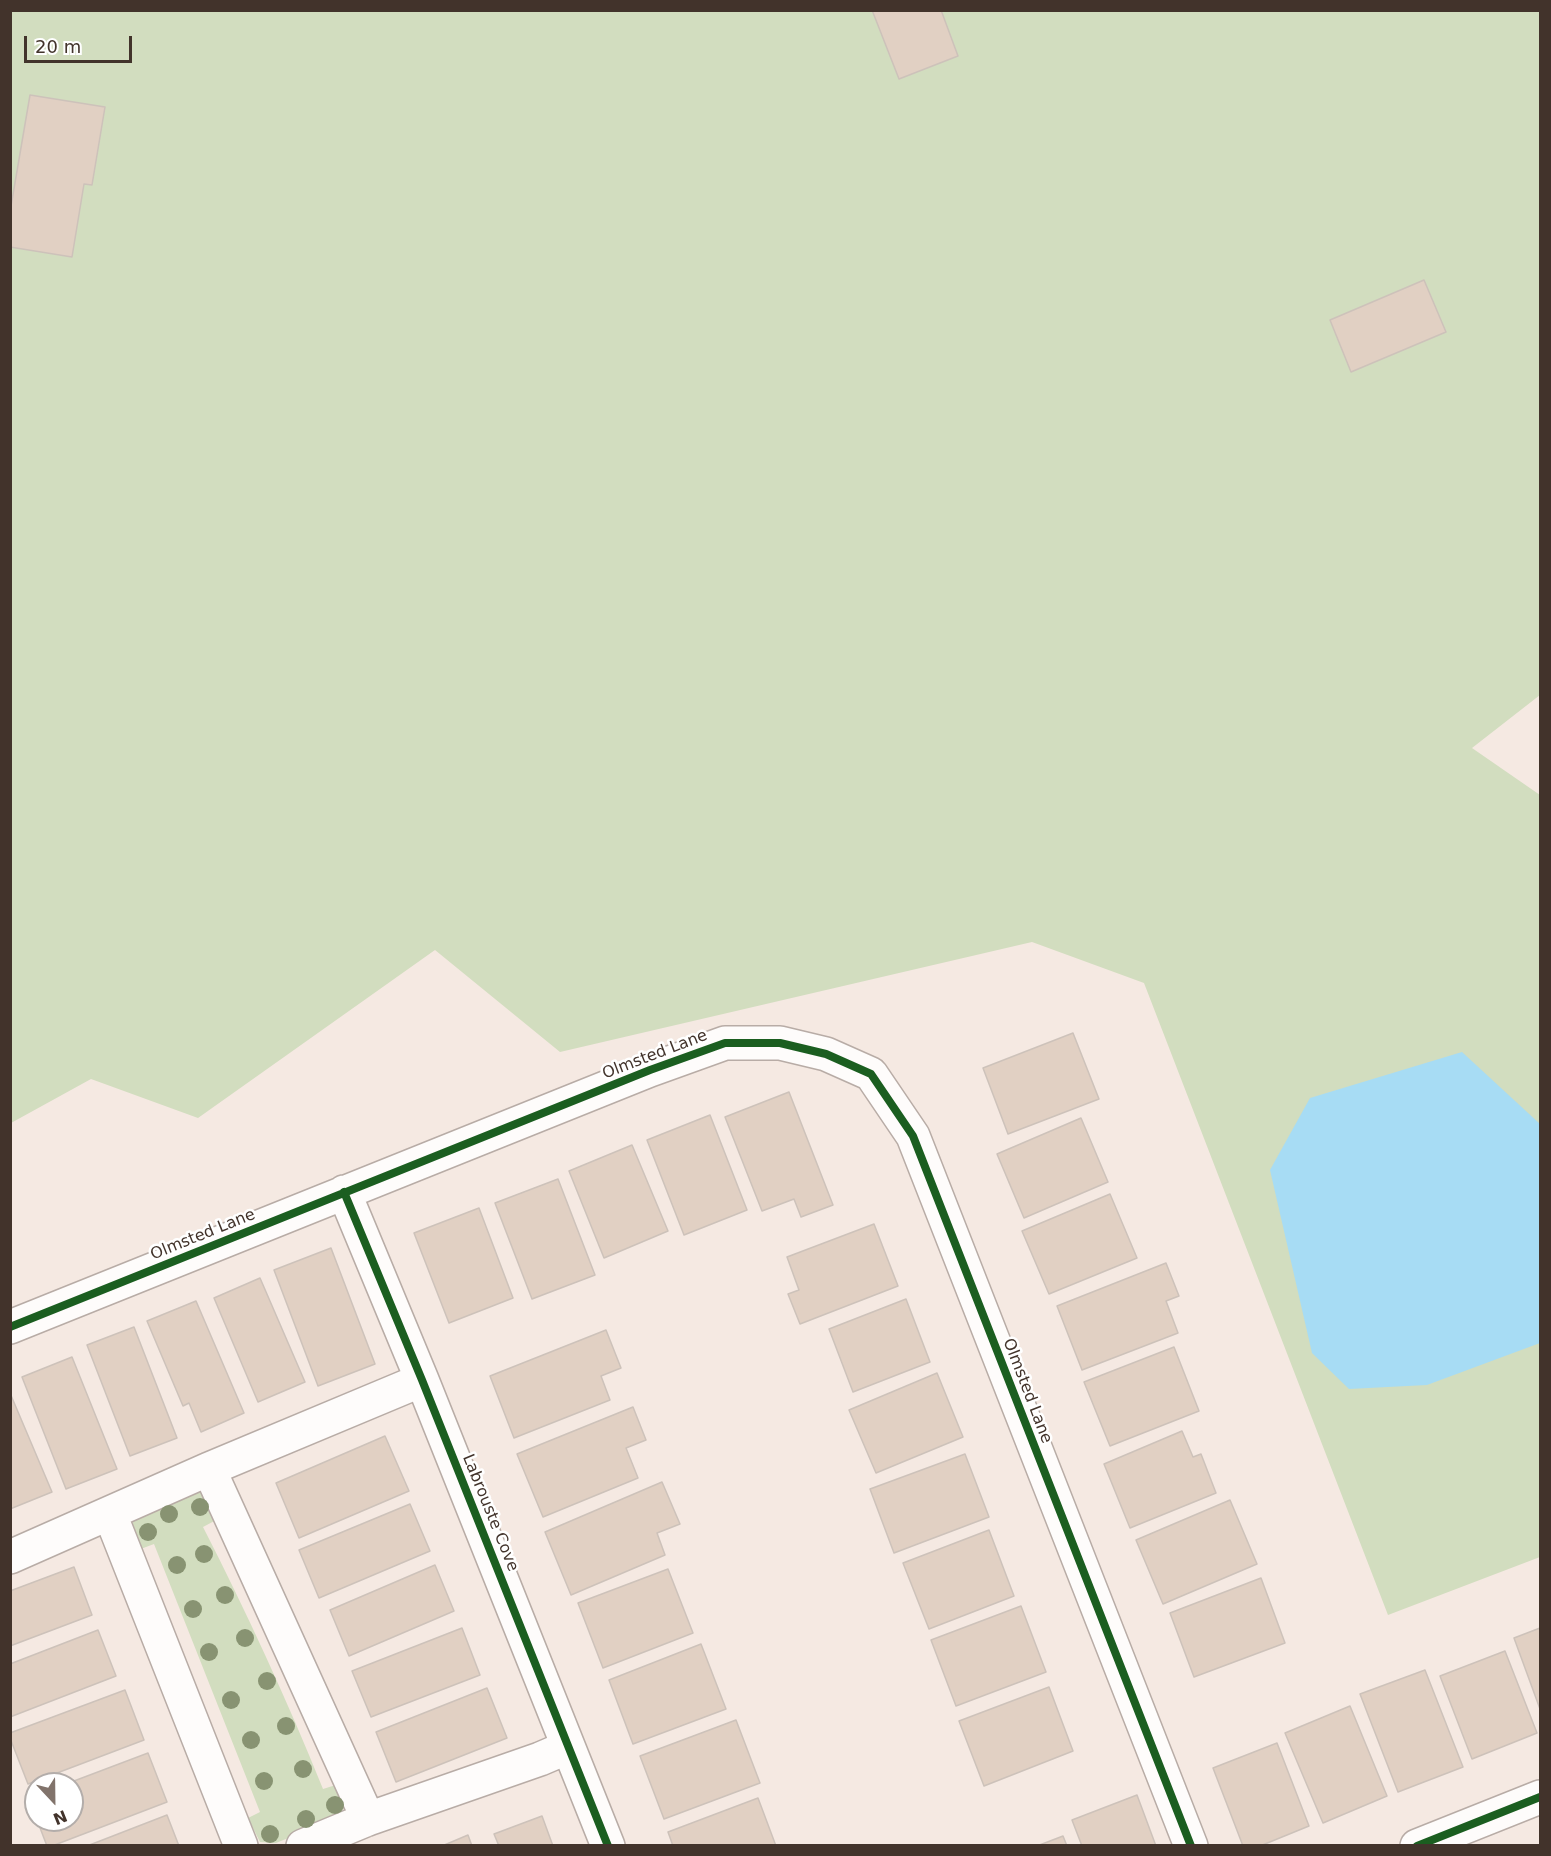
<!DOCTYPE html>
<style>
body{margin:0}
#map{position:relative;width:1551px;height:1856px;overflow:hidden;background:#f5e9e2;font-family:"DejaVu Sans",sans-serif}
canvas{display:block}
.frame{position:absolute;inset:0;border:12px solid #42332b;pointer-events:none}
.north{position:absolute;left:24px;top:1772px;width:60px;height:60px;box-sizing:border-box;background:#fff;border:2px solid #b3adaa;border-radius:50%;rotate:158deg;font-size:16px;font-weight:700;line-height:24px;text-align:center;color:#42332b}
.north::after{content:'';display:block;margin:auto;width:21px;height:27px;background:#81736b;clip-path:polygon(50% 0,100% 100%,50% 72%,0 100%)}
.scale{position:absolute;left:24px;top:36px;width:108px;height:27px;box-sizing:border-box;border:3px solid #42332b;border-top:0;padding-left:8px;font-size:18px;line-height:21px;white-space:nowrap;color:#42332b;-webkit-text-stroke:4px #fff;paint-order:stroke}
</style>
<div id="map">
<canvas width="1551" height="1856"></canvas>
<div class="frame"></div>
<div class="north">N</div>
<div class="scale">20 m</div>
</div>
<script>
const c = document.querySelector('canvas').getContext('2d');
c.lineJoin = 'round';
function fill(path, color) { c.fillStyle = color; c.fill(path, 'evenodd'); }
function trace(path, color, width, dash) { c.strokeStyle = color; c.lineWidth = width; c.lineCap = dash ? 'butt' : 'round'; c.setLineDash(dash || []); c.stroke(path); }
function label(font, color, halo, rows, align = 'center') {
  c.font = font + ' "DejaVu Sans",sans-serif'; c.lineWidth = 5; c.setLineDash([]); c.textBaseline = 'middle'; c.strokeStyle = halo; c.fillStyle = color; for (const [text, x, y, turn = 0] of rows) {
    c.save(); c.translate(x, y); c.rotate((+turn || 0) * Math.PI / 180); c.textAlign = isNaN(turn) ? turn : align; if (halo) c.strokeText(text, 0, 0); c.fillText(text, 0, 0); c.restore();
  }
}
const green = new Path2D(`
 M11,11H1540V695L1472,748L1540,795V1557L1388,1615L1144,983L1032,942L560,1052L435,950L198,1118L91,1079L11,1123Z
 M192,1487L206,1491L218,1519L203,1527C247,1613 287,1700 323,1789L339,1784L346,1803L340,1817L276,1843L260,1842L248,1818L260,1812L154,1544L138,1550L132,1533L133,1520Z`);
const water = new Path2D(`
 M1462,1052L1540,1124V1343L1427,1385L1349,1389L1312,1353L1270,1170L1310,1098Z`);
const building = new Path2D(`
 M872,10H941L958,56L899,79Z
 M30,95L105,107L92,185L84,184L72,257L10,247V212Z
 M1424,280L1446,332L1351,372L1330,320Z
 M1073,1033L1099,1099L1008,1134L983,1068Z
 M789,1092L833,1205L801,1217L794,1199L762,1211L725,1117Z
 M710,1115L747,1210L684,1235L647,1140Z
 M1081,1118L1108,1182L1024,1218L997,1154Z
 M632,1145L668,1231L604,1258L569,1171Z
 M558,1179L595,1275L532,1299L495,1203Z
 M1110,1194L1137,1258L1049,1294L1022,1231Z
 M479,1208L513,1298L449,1323L414,1233Z
 M874,1224L898,1286L800,1324L788,1294L799,1290L787,1257Z
 M331,1248L375,1364L318,1386L274,1270Z
 M1166,1263L1179,1296L1166,1301L1178,1333L1082,1370L1057,1306Z
 M260,1278L305,1382L258,1402L214,1298Z
 M906,1299L930,1362L853,1392L829,1329Z
 M196,1301L244,1413L201,1432L189,1403L183,1406L147,1321Z
 M134,1327L177,1438L130,1456L87,1345Z
 M606,1330L621,1368L601,1376L610,1400L514,1438L490,1376Z
 M1174,1347L1199,1411L1110,1446L1084,1382Z
 M72,1357L117,1469L66,1489L22,1377Z
 M937,1373L963,1437L876,1473L849,1410Z
 M10,1393L52,1492L10,1509Z
 M633,1407L646,1440L626,1448L638,1478L543,1517L517,1454Z
 M1182,1431L1193,1457L1201,1454L1216,1493L1130,1528L1104,1464Z
 M385,1436L409,1491L299,1538L276,1483Z
 M965,1454L989,1517L894,1553L870,1489Z
 M662,1482L680,1524L657,1533L665,1555L571,1595L545,1532Z
 M1230,1500L1257,1564L1163,1604L1136,1540Z
 M410,1504L430,1551L319,1598L299,1550Z
 M989,1530L1014,1596L929,1629L903,1563Z
 M435,1565L454,1611L349,1656L330,1610Z
 M74,1567L92,1615L10,1646V1591Z
 M668,1569L693,1633L603,1668L578,1603Z
 M1261,1578L1285,1643L1194,1677L1170,1613Z
 M1021,1606L1046,1672L956,1706L931,1640Z
 M462,1628L480,1675L371,1717L352,1671Z
 M1540,1628V1709L1514,1638Z
 M98,1630L116,1676L10,1717V1664Z
 M701,1644L726,1709L633,1744L609,1680Z
 M1505,1651L1537,1733L1472,1759L1440,1676Z
 M1425,1670L1463,1767L1398,1792L1360,1694Z
 M1049,1687L1073,1751L984,1786L959,1721Z
 M487,1688L507,1738L396,1782L376,1732Z
 M125,1690L144,1740L28,1784L10,1738V1733Z
 M1350,1706L1387,1796L1323,1823L1285,1733Z
 M736,1720L760,1783L664,1819L640,1756Z
 M1277,1743L1309,1826L1260,1846H1243L1213,1768Z
 M148,1753L167,1802L52,1846H47L37,1820H72V1784H66Z
 M1137,1795L1156,1846H1082L1072,1820Z
 M758,1798L776,1846H673L668,1832Z
 M167,1815L179,1846H87Z
 M542,1816L553,1846H499L494,1834Z
 M468,1835L472,1846H442Z
 M1063,1836L1067,1846H1037Z`);
const minor = new Path2D(`
 M344,1192L422,1380L608,1846
 M10,1327L650,1070L725,1043H780L826,1054L871,1074L913,1136L1191,1846
 M209,1469L368,1819
 M110,1514L241,1846
 M10,1557L209,1469L422,1380
 M303,1846L368,1819L540,1759L568,1747
 M1417,1846L1540,1797`);
const cycleway = new Path2D(`
 M344,1192L422,1380L608,1846
 M10,1327L650,1070L725,1043H780L826,1054L871,1074L913,1136L1191,1846
 M1417,1846L1540,1797`);
const trees = [
 [200,1507],
 [169,1514],
 [148,1532],
 [204,1554],
 [177,1565],
 [225,1595],
 [193,1609],
 [245,1638],
 [209,1652],
 [267,1681],
 [231,1700],
 [286,1726],
 [251,1740],
 [303,1769],
 [264,1781],
 [335,1805],
 [306,1819],
 [270,1834]
];
const streetNames = [
 ["Olmsted Lane",655,1055,-21],
 ["Olmsted Lane",203,1235,-22],
 ["Olmsted Lane",1027,1391,69],
 ["Labrouste Cove",490,1513,68]
];
fill(green, '#d2ddbf');
fill(water, '#a7dcf4');
fill(building, '#e1d0c3');
trace(building, '#cdc2ba', 1.5);
trace(minor, '#b8aca6', 36);
trace(minor, '#fefcfb', 33);
trace(cycleway, '#1b5e20', 8);
c.fillStyle = '#889372';
for (const [x, y] of trees) { c.beginPath(); c.arc(x, y, 9, 0, 2 * Math.PI); c.fill(); }
label('16px', '#42332b', '#fff', streetNames);
</script>
